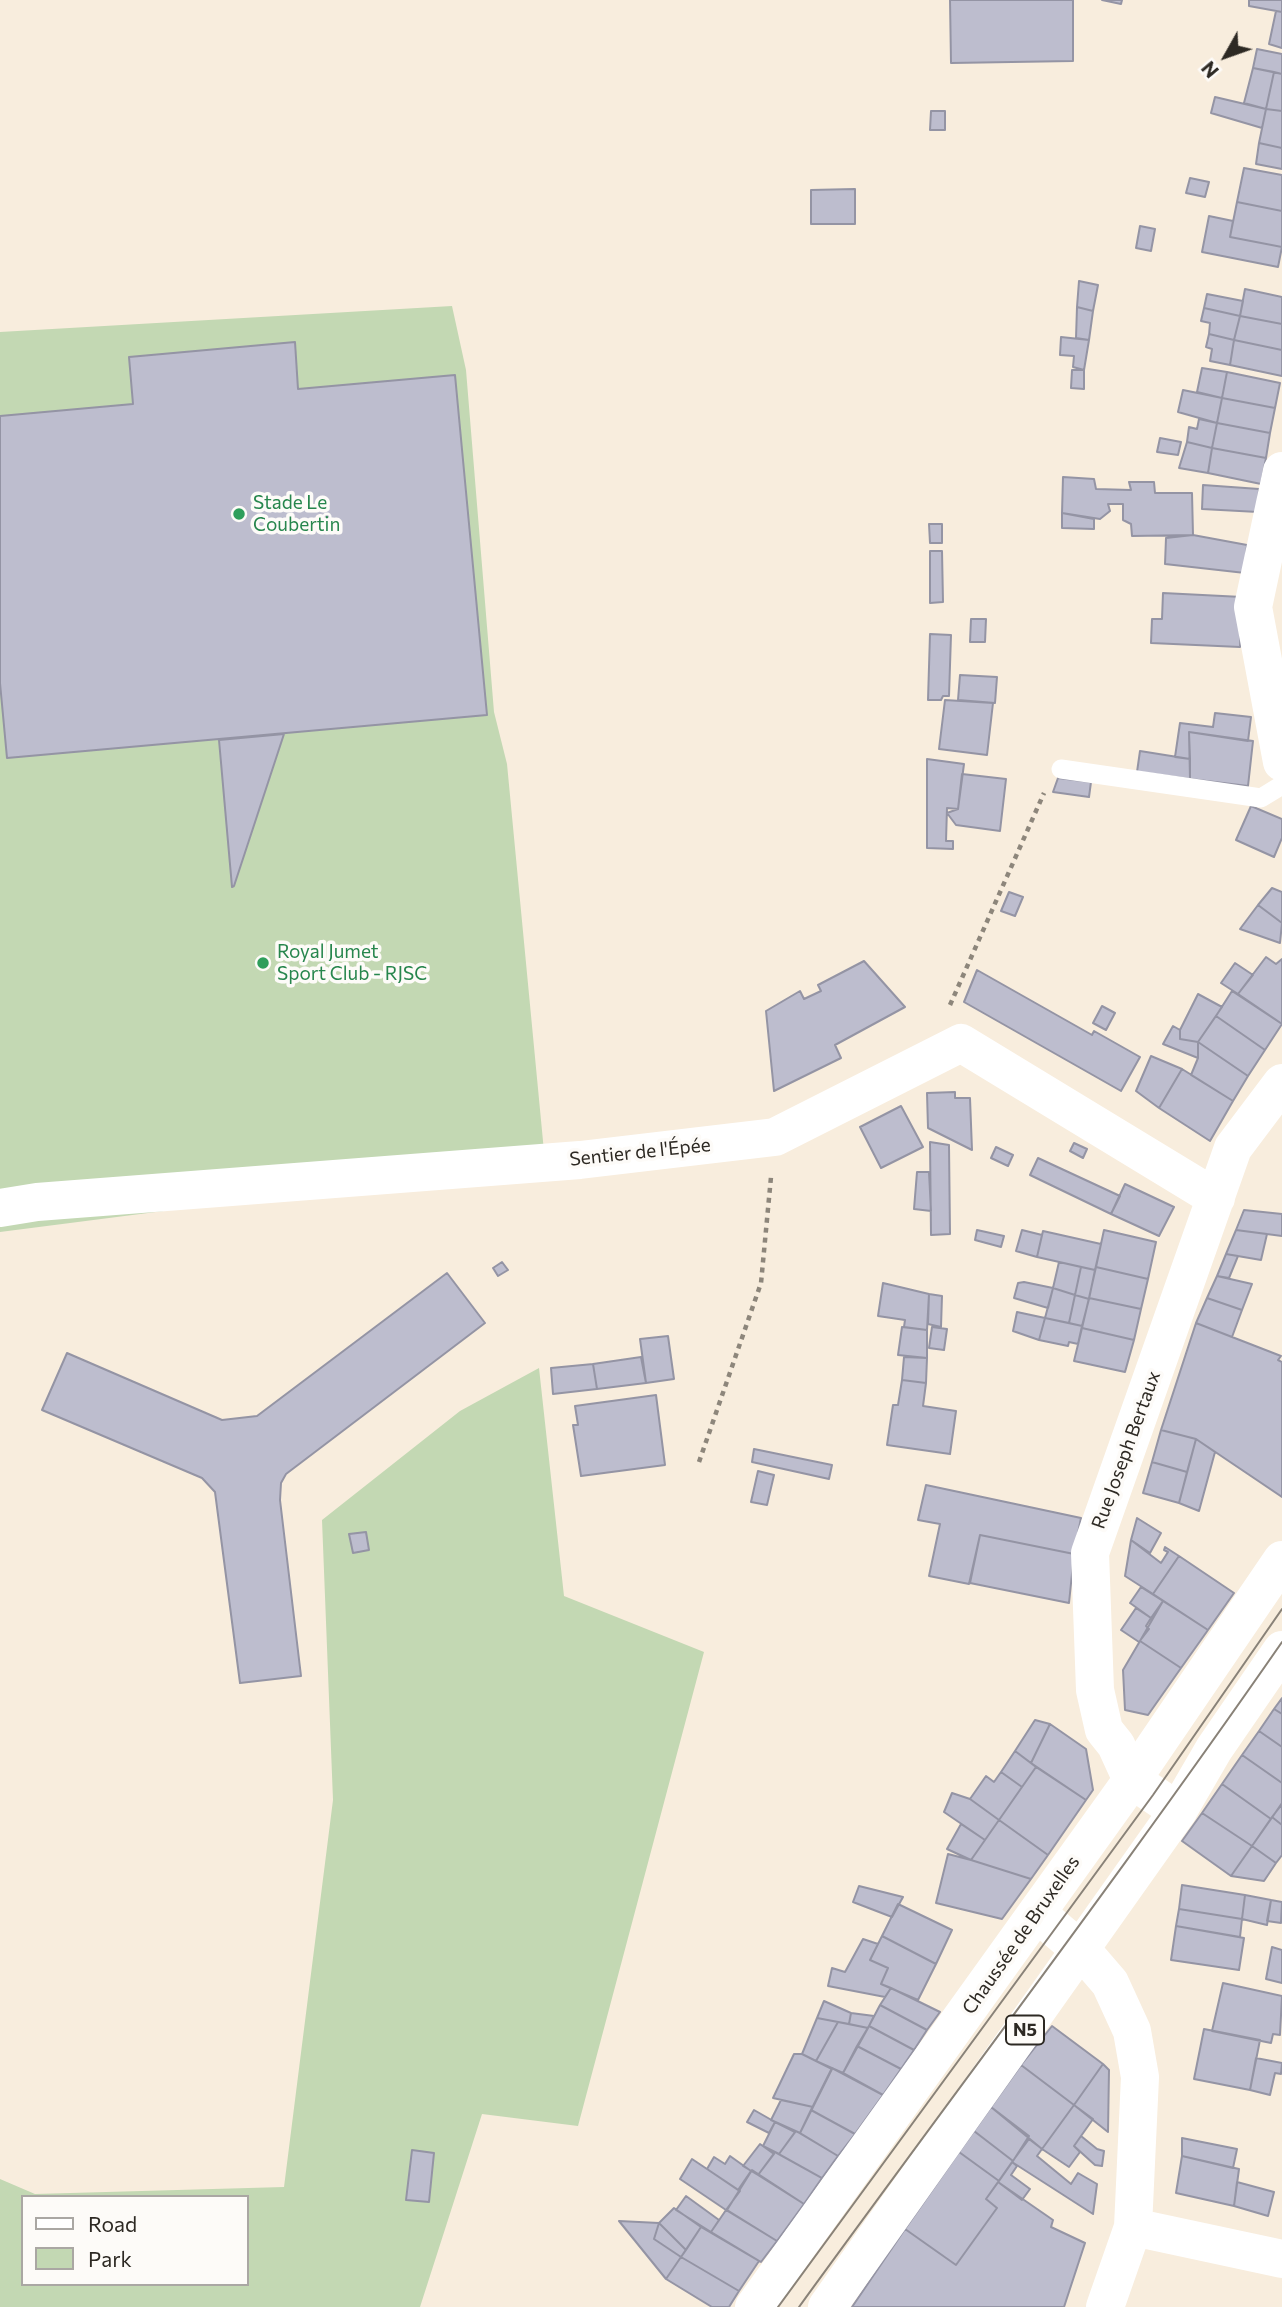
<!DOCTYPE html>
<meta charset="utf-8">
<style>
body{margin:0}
#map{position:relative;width:1282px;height:2307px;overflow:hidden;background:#f8eddd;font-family:Commissioner,sans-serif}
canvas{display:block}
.legend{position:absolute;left:21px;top:2195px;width:228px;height:91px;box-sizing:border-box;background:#fdfbf8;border:2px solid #aaa7a3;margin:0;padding:9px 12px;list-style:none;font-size:21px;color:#2d2923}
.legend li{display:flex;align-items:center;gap:14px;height:35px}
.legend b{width:35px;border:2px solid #aaa7a3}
.north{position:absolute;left:1191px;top:21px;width:70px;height:70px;-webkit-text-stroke:5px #fdfbf8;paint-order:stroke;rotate:230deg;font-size:19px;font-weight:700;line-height:28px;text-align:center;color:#2d2923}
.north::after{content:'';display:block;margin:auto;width:24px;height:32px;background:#2d2923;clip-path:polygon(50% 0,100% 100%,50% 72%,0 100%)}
</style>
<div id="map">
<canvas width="1282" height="2307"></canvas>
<ul class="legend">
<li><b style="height:9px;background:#fff"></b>Road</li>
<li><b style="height:19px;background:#c3d8b3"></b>Park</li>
</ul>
<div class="north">N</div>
</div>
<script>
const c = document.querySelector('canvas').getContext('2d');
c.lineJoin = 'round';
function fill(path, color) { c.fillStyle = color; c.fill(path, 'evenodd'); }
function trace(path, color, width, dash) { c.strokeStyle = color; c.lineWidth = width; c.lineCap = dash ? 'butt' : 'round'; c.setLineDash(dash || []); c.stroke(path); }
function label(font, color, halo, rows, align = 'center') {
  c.font = font + ' Commissioner,sans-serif'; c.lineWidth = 7; c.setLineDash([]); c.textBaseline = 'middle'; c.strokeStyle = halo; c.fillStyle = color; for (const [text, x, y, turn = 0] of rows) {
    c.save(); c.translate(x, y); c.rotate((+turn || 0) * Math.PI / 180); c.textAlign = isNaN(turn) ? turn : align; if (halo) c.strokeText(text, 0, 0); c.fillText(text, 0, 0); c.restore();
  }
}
const green = new Path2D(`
 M452,306L466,370L494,712L507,764L545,1162L0,1232V332Z
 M539,1368L564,1596L704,1652L578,2126L482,2114L420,2307H0V2179L35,2194L284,2187L333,1800L322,1520L460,1411ZM23,2197H247V2284H23Z`);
const building = new Path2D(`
 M950,0H1073V61L951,63Z
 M1102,0H1122L1121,4Z
 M1249,0H1282V12L1249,6Z
 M1276,11L1282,12V48L1269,44Z
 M1257,49L1282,54V74L1253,68Z
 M1253,68L1274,72L1266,109L1244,103Z
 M1274,72L1282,74V111L1266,109Z
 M1215,97L1266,109L1262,128L1211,113Z
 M1266,109L1282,111V148L1259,143Z
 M931,111H945V130H930Z
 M1259,143L1282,148V169L1256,164Z
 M1244,168L1282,175V211L1237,202Z
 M1190,178L1209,182L1205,197L1186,193Z
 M855,189V224H811V190Z
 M1237,202L1282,211V247L1230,237Z
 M1209,216L1233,221L1230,237L1282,247L1278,267L1202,252Z
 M1140,226L1155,229L1151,251L1136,248Z
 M1079,281L1098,285L1093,311L1077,307Z
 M1245,289L1282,297V324L1240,316Z
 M1207,294L1243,301L1240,316L1204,308Z
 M1077,307L1093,311L1089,340L1076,338Z
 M1204,308L1240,316L1234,340L1209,334L1210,323L1201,321Z
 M1240,316L1282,324V350L1234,340Z
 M1209,334L1234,340L1230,365L1210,361L1212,349L1206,347Z
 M1061,337L1089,340L1084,370L1073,367L1074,356L1060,355Z
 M1234,340L1282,350V376L1230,365Z
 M295,342L298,389L455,375L487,715L7,758L0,683V416L133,404L129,357Z
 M1202,368L1227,372L1222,398L1197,392Z
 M1072,370H1084V389L1071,388Z
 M1227,372L1280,383L1275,408L1222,398Z
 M1183,390L1222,398L1217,423L1178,412Z
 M1222,398L1275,408L1270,433L1217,423Z
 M1199,419L1217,423L1212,448L1187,442L1189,427L1197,429Z
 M1217,423L1270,433L1266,458L1212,448Z
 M1160,438L1181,442L1178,455L1157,452Z
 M1187,442L1212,448L1208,473L1179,468Z
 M1212,448L1266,458L1261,484L1208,473Z
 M1063,477L1094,479L1096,489L1131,490L1129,482H1154L1155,493H1192L1193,535L1132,536L1131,524L1123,520V504H1108L1110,511L1100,519L1062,513Z
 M1203,485L1259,489L1258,512L1202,509Z
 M1062,513L1094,519V529L1062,528Z
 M929,524H942V543H930Z
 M1193,535L1247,545L1245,573L1165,564L1166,538Z
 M930,551H942L943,602L930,603Z
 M1163,593L1242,597L1240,647L1151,643L1152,619H1162Z
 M971,619H986L985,642H970Z
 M930,634L951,635L949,696H943L941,700H928Z
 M960,675L997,677L995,703L958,700Z
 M945,700L993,703L987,755L939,749Z
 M1215,713L1251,717L1248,741L1189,732L1190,759L1175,757L1180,723L1213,727Z
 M1189,732L1253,741L1248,786L1190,779Z
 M284,734L234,886L232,887L219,740Z
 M1140,751L1190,759V779L1137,772Z
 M927,759L964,764L958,809L947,808L946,841H953V849L927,848Z
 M962,774L1006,779L1000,831L956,825L947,813L958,809Z
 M1058,778L1091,782L1089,797L1053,792Z
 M1251,806L1282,819V838L1274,857L1236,840Z
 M1272,888L1282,892V923L1258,905Z
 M1009,892L1023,897L1015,916L1001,911Z
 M1258,905L1282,923L1280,943L1240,929Z
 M1266,957L1276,964L1282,959V1024L1238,994Z
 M864,961L905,1007L835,1045L841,1058L774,1091L766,1011L800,991L804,999L821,991L818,985Z
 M1235,963L1253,975L1238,994L1221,983Z
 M977,970L1092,1035L1094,1031L1140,1057L1121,1091L964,1002Z
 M1232,991L1282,1024L1265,1050L1216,1016Z
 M1198,994L1222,1007L1198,1042L1180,1039V1030Z
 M1102,1006L1115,1013L1106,1030L1093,1023Z
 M1216,1016L1265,1050L1248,1076L1198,1042Z
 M1173,1026L1180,1030V1039L1198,1042V1058L1163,1044Z
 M1198,1042L1248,1076L1233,1101L1191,1075L1198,1058Z
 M1151,1056L1182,1069L1159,1108L1136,1091Z
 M1182,1069L1233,1101L1210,1141L1159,1108Z
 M955,1092V1098H970L972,1150L928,1128L927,1093Z
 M901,1106L923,1147L881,1168L860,1127Z
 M930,1142L949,1145L950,1234L931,1235Z
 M1074,1143L1087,1149L1083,1158L1070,1151Z
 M996,1147L1013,1155L1008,1166L991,1158Z
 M1038,1158L1120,1196L1111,1214L1030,1175Z
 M917,1172H929L931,1211L914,1209Z
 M1125,1184L1174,1207L1159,1236L1111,1214Z
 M1244,1210L1282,1214V1236L1236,1230Z
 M977,1230L1004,1236L1001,1247L975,1240Z
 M1022,1230L1042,1235L1037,1257L1016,1251Z
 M1104,1230L1156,1242L1148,1279L1096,1267Z
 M1236,1230L1267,1234L1261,1260L1226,1254Z
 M1043,1231L1101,1244L1095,1270L1037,1257Z
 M1226,1254L1238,1256L1229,1278L1217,1276Z
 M502,1262L508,1270L498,1276L493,1268Z
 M1059,1262L1081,1267L1075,1295L1053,1288Z
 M1081,1267L1095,1270L1089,1299L1075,1295Z
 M1096,1267L1148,1279L1141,1309L1089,1298Z
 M447,1273L485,1323L286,1474L281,1483L280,1500L301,1676L240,1683L215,1492L202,1478L42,1410L67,1353L222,1420L257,1416Z
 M1217,1276L1252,1284L1242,1310L1207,1298Z
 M1024,1282L1053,1288L1048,1308L1014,1298L1018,1283Z
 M883,1283L929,1294L927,1330L904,1327L905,1320L878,1316Z
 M1053,1288L1075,1295L1069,1323L1045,1318Z
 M929,1294L942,1296L941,1327L928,1324Z
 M1075,1295L1089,1299L1082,1326L1069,1323Z
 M1089,1298L1141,1309L1134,1340L1082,1328Z
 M1207,1298L1242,1310L1232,1337L1196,1323Z
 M1017,1312L1045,1318L1039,1340L1013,1331Z
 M1045,1318L1082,1326L1078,1344L1069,1342L1068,1346L1039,1340Z
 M1196,1323L1281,1356L1278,1360L1282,1362V1497L1196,1439L1161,1430Z
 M902,1327L927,1330V1358L898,1355Z
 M932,1327L947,1329L944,1350L929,1348Z
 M1082,1328L1134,1340L1125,1372L1074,1361Z
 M668,1336L674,1379L646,1383L640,1339Z
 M641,1357L646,1383L597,1389L593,1364Z
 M904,1357L927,1358L926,1383L902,1380Z
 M593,1364L597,1389L553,1394L551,1368Z
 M902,1380L926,1383L923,1406L956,1411L950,1454L887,1445L893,1405H898Z
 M656,1395L665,1465L581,1476L573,1425H578L575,1406Z
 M1161,1430L1196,1439L1187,1472L1152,1462Z
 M1196,1439L1215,1452L1199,1511L1179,1503Z
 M754,1449L832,1465L829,1479L752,1462Z
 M1152,1462L1187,1472L1179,1503L1143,1493Z
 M758,1471L774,1475L767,1505L751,1502Z
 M926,1485L1081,1518L1074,1554L980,1535L969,1584L929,1576L940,1524L918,1520Z
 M1137,1518L1161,1533L1150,1553L1131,1540Z
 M366,1532L369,1550L353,1553L349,1534Z
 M980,1535L1074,1554L1069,1603L970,1583Z
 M1131,1540L1161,1563L1168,1552L1164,1550L1165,1547L1179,1556L1153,1594L1125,1576Z
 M1179,1556L1234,1593L1208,1630L1153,1594Z
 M1141,1587L1163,1601L1151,1618L1130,1603Z
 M1163,1601L1208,1630L1181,1668L1140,1641Z
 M1136,1608L1151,1618L1146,1626L1149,1629L1139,1642L1121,1630Z
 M1140,1641L1181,1668L1148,1715L1125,1710L1123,1670Z
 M1282,1698V1714L1274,1709Z
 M1274,1709L1282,1714V1747L1259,1731Z
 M1035,1720L1050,1724L1031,1763L1015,1751Z
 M1050,1724L1086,1749L1093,1790L1086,1800L1031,1763Z
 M1259,1731L1282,1747V1783L1242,1755Z
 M1015,1751L1036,1767L1022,1787L1001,1772Z
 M1242,1755L1282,1783V1803L1271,1819L1222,1784Z
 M1036,1767L1086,1800L1048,1855L999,1820Z
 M1001,1772L1022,1787L999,1820L970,1799L986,1776L994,1782Z
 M1222,1784L1271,1819L1252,1846L1202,1813Z
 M952,1793L970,1799L999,1820L985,1840L944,1812Z
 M1282,1804V1825L1272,1817Z
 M1202,1813L1252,1846L1231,1876L1182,1841Z
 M1272,1817L1282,1825V1855L1276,1863L1252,1846Z
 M999,1820L1048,1855L1031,1879L971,1860Z
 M961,1824L985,1840L971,1860L947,1849Z
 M1252,1846L1276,1863L1264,1881L1231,1876Z
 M948,1854L971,1860L1031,1879L1002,1919L936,1903Z
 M1182,1885L1245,1895L1242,1919L1179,1909Z
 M859,1886L903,1897L892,1917L853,1902Z
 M1245,1895L1271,1900L1267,1925L1242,1919Z
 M1271,1900L1282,1902L1281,1923L1267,1921Z
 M898,1904L952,1930L936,1964L882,1936Z
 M1179,1909L1242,1919L1240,1937L1176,1926Z
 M1176,1926L1244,1938L1239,1970L1171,1960Z
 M882,1936L936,1964L918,2000L881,1984L888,1968L870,1960Z
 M863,1939L878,1944L870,1960L888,1968L881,1984L891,1988L885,1997L828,1986L832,1968L845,1972Z
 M1272,1947L1282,1950V1983L1266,1979Z
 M1223,1983L1282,1996L1280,2035L1273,2034L1271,2043L1212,2031Z
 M891,1988L940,2012L927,2030L880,2005Z
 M824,2001L851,2013L849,2024L817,2018Z
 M880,2005L927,2030L914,2050L869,2026Z
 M851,2013L874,2016L868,2028L849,2024Z
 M817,2018L838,2022L816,2061L802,2054Z
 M838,2022L868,2028L843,2073L816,2061Z
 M869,2026L914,2050L901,2069L857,2046Z
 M1052,2026L1103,2064L1074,2105L1021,2065Z
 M1204,2029L1260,2040L1250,2090L1194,2079Z
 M857,2046L901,2069L883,2095L843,2073Z
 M794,2054H802L832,2069L813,2107L773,2098Z
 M1256,2058L1282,2063L1281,2074L1275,2073L1270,2095L1250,2090Z
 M1103,2064L1109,2070L1108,2132L1074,2105Z
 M1021,2065L1074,2105L1042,2149L991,2107Z
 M832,2068L883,2095L855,2134L811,2110Z
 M781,2100L813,2107L800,2133L771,2120Z
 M1074,2105L1093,2119L1074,2146L1080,2152L1069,2167L1042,2149Z
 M991,2107L1029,2136L1013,2161L974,2131Z
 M754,2110L775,2122L769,2133L747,2122Z
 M811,2110L855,2134L838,2156L800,2133Z
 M775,2122L795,2132L779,2154L763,2146Z
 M796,2131L838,2156L822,2178L779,2154Z
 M974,2131L1013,2161L999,2181L959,2152Z
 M1081,2136L1097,2149L1104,2151L1102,2166L1095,2165L1074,2146Z
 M1182,2138L1237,2149L1233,2168L1182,2156Z
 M1029,2139L1042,2149L1037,2156L1071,2184L1078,2173L1097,2184L1093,2214L1012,2162Z
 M760,2144L774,2154L758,2175L743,2166Z
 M412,2150L434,2153L429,2202L406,2200Z
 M775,2152L822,2178L804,2204L758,2175Z
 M959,2152L999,2181L986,2199L997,2208L956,2265L905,2229Z
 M730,2156L751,2171L738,2190L707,2169L714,2157L725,2164Z
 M1182,2156L1239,2169L1234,2206L1176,2193Z
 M692,2159L740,2191L726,2210L680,2179Z
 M1012,2162L1017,2166L1011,2175L1030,2189L1022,2200L998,2182Z
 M752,2170L804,2204L777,2241L727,2210Z
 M998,2182L1053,2220L1051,2227L1085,2243L1064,2307H852L905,2229L956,2265L997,2208L986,2199Z
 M1237,2182L1274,2192L1268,2216L1234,2206Z
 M686,2196L719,2220L711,2232L676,2210Z
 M674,2208L701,2227L686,2250L659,2223Z
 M726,2210L777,2241L761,2262L711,2232Z
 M619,2221L659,2223L654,2239L681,2257L666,2279Z
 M659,2223L686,2250L681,2257L654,2239Z
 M701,2227L759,2261L739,2291L681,2257Z
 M681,2257L739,2291L729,2307H712L666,2279Z`);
const path = new Path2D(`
 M950,1005L1044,793
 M699,1462L761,1283L771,1177`);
const lane = new Path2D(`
 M1061,769L1261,798L1282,785`);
const street = new Path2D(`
 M1282,471L1253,607L1282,762
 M0,1208L37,1202L580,1160L775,1137L961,1043L1216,1198
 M1178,1811L1132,1780L1116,1745L1104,1730L1095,1690L1090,1553L1233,1148L1282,1083
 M1037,1913L1085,1954L1110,1983L1132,2031L1140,2077L1133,2227L1105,2307
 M1133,2227L1282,2259`);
const primary = new Path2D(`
 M754,2307L1132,1780L1282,1560
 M827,2307L1178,1811L1214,1749L1282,1650`);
const tram = new Path2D(`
 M778,2307L1153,1795L1282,1609
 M799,2307C960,2085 1126,1867 1282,1642`);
const markers = [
 [239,514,7,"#2e9e5b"],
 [263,963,7,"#2e9e5b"]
];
const shields = [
 [1025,2030,38]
];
const shieldNames = [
 ["N5",1025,2030]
];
const leisureNames = [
 ["Stade Le",253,503],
 ["Coubertin",253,525],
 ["Royal Jumet",277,952],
 ["Sport Club - RJSC",277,974]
];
const streetNames = [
 ["Sentier de l'Épée",640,1152,-6],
 ["Rue Joseph Bertaux",1126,1450,-70],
 ["Chaussée de Bruxelles",1021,1935,-55]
];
fill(green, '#c3d8b3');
fill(building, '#bdbdce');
trace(building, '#9494a4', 2);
trace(path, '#8d867b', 4.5, [5, 5]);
trace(lane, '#fff', 19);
trace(street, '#fff', 38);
trace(primary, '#fff', 38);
trace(tram, '#898278', 2);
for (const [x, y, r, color] of markers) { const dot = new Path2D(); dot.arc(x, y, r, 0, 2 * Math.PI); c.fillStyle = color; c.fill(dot); trace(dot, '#fdfbf8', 2.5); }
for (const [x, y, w] of shields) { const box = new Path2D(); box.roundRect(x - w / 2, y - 14.5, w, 29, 5); c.fillStyle = '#fdfbf8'; c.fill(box); trace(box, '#2d2923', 2); }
label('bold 18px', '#2d2923', null, shieldNames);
label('19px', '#27864d', '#fdfbf8', leisureNames, 'left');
label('19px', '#2d2923', '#fdfbf8', streetNames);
</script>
